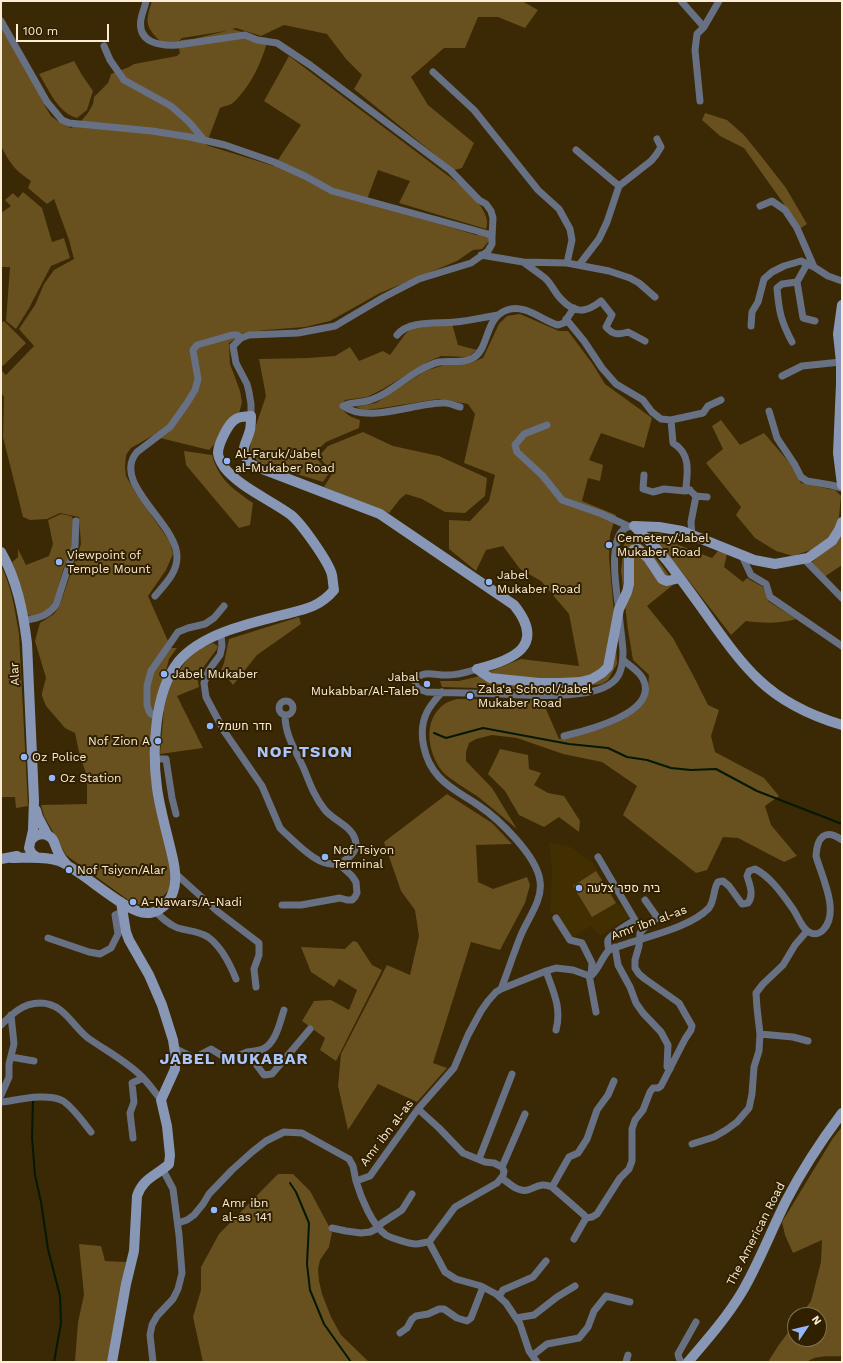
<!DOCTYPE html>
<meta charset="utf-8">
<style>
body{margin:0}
#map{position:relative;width:843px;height:1363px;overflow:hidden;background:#3a2904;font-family:"Work Sans",sans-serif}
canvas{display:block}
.frame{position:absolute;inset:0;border:2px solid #faedd4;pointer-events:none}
.north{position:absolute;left:787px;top:1307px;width:40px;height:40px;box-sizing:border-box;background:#302000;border:1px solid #817255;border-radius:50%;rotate:55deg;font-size:11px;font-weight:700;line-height:16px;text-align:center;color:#faedd4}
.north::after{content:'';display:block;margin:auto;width:14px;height:18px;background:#93b7fd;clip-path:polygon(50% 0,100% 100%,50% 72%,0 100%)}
.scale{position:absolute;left:16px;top:24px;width:93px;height:18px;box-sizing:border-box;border:2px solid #faedd4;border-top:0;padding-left:5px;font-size:12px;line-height:14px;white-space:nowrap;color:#faedd4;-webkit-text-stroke:3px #302000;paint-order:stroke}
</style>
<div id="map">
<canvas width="843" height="1363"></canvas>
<div class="frame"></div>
<div class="north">N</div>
<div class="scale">100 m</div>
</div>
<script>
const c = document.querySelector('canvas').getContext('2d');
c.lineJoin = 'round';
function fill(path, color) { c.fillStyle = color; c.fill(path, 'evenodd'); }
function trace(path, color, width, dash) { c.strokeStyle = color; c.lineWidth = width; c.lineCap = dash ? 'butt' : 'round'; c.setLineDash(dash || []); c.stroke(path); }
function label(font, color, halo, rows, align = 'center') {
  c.font = font + ' "Work Sans",Heebo,sans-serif'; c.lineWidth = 4; c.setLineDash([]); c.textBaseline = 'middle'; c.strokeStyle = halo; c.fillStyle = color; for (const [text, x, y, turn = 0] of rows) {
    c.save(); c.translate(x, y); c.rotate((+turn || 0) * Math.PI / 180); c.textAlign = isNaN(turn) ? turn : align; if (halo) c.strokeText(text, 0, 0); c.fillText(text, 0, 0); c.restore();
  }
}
const built = new Path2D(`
 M549,842L571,847L592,862L617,904L623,907L630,917L600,936L598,932L596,933L591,926L572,938L556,913L553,914L550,910L552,872Z`);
const green = new Path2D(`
 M152,1H522L538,10L525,28L498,17H478L465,48H444L411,77L428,105L474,143L462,168L454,170L354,89L362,75L346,59L327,34L284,25L261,36L236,28L232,29L260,37L268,38C263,60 251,86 234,102C231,105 224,106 220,108L206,145L274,166L301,125L264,101L289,56L471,193C478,203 491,216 486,229L399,203L410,181L378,170L366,202L476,235H489V241L482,249L473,250L457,261L380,293L330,321L305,327L266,330L243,333L229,343L230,364L240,391L242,402L239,414C217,422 223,439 209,450L152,436L131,448L126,455L125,467L126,476L135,492L170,542L173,554L166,570L148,596L171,648H177L169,659L157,706L154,744L172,874L170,889L161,898L154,903L144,906L131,902L66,855L44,816L41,805L87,804V777L79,752L75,733L65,728L46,706L42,696V693L46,678L35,641L40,623L54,614L59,607L81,544L79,517L60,513L47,519L30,520L23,517L3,437L4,397L1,392V370L6,375L34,346L19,329L35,305L44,284L54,270L74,259L69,240L54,199L47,204L28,188L31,181C15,170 11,165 2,148L1,28L32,79L45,106L51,116L59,122L71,128L81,121L88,113L93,104L94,97L108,83L111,74L129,67L134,64L177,56L180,53L179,49L181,40L193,39L226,31L182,38L177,43L161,42C145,26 145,23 152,1Z
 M74,61L82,75L93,91L87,110L77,118C58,113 49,90 39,74Z
 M705,113L727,120L744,135L761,156L786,188L807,224L801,228L744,148L720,136L702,120Z
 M23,192L42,208L52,242L64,238L70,258L51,266L29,308L16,329L6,321L10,267H1V213L11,206L5,200L13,193L18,198Z
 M520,314L559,331H568L592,363L605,384L652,418L644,448L601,433L589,460L603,465L600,481L588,478L582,501L616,515L610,535L609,557L615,624L617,664L608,680L602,684L551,690L442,687L440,681H459L476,677L521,659L579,666L569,614L541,581L520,569L503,546L486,550L476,571L449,549V520L470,521L489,501L495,475L464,463L475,414L468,404L438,399L382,408L363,410L356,407L376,403L425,371L444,365L470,363L483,358L499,324L507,316Z
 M451,320L458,345L477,350L468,357L441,356L427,362L383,389L367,397L345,400L341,406C345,415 351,417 360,420L359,428L326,442L313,454L329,473L323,482L260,463L253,457L250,449L251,440L266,396L259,359L308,358L335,356L350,347L359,361L383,351L390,355L406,333L419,324Z
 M4,321L26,343L3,366L1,363V323Z
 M721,420L740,445L764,433L793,467L801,483L835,490L841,496L838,527L827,540L811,550L793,556L776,551L755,538L736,515L741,507L706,463L723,449L712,426Z
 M363,432L393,446L439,456L487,478L485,496L465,513L445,512L422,499L406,494L400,499L389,513L324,487L332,474L319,456L328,446Z
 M184,451L212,455C219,480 233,489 253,503L250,525L239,528L186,465Z
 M61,514L71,516L74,520L72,548L63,570L54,603L48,611L31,616L27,615L12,562L18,557V549L26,565L49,556L53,544L48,520Z
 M842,531V565L824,577L812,562L827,548Z
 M648,533H658L677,537L676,544L712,558L718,551L727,554L724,567L743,582L747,578L763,587L768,601L796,619C780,624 762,623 746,621L731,635L664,549Z
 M629,534C648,548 663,564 674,584L647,606L673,638L693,675L708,705L719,710L711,736L715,752L764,778L779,796L765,806L771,825L797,856L784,862L738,838L723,837L707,870L696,873L623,815L637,786L602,762L563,754L517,738L492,735L476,739L469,743L466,752V761L492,788L517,829C504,818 491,807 477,796C468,790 449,779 442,771C427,752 422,718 446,703C449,701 454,700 457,699L542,700L559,739C588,733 632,725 647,697C649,691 648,682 649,675L633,660L628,630L621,571L624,545Z
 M1,566C12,587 15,611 19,634L28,806L16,808L15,797H1Z
 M299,617L301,624L257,655L233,685L221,670L224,663L229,639Z
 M213,643L218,646L217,649L197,676L199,687L177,696L203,748L160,754L164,708L170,684L192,652Z
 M500,749L528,755L529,769L541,773L534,785L548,793L564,796L580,821L579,832L559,817L544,827L519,815L505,791L488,774Z
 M447,794L492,823L512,844L476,845L478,882L493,889L527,877L530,885L525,903L500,950L471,942L433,1063L447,1068L417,1102L378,1084L348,1130L338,1086L341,1054L387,965L410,975L419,936L415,910L401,891L384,842Z
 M596,871L616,903L592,917L573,886Z
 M353,941L357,942L372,965L382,970L336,1061L320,1050L325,1038L302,1021L314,1001L331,1000L349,1010L357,990L339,979L334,987L311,972L301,947L345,949Z
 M842,1127V1356C831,1357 817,1354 807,1362H768L778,1346L795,1323V1339H819V1315H801L811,1301L821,1262L822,1240L793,1253L785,1235L782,1222L833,1138Z
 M278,1174H293L310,1191L332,1232L329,1247L320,1260L318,1269L319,1281L322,1294L331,1317L341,1335L369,1362H203L193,1317L201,1290V1267L219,1234Z
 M79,1244L101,1246L105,1261L126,1262L107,1362H75L78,1322L84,1295Z`);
const stream = new Path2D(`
 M434,733L446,738L483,728L569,744L608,748L627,757L647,760L671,768L691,770L716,769L757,791L842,824
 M33,1100L32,1137L35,1175L41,1202L48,1249L60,1296L61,1323L54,1362
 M290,1183L296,1192L309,1223L307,1264L310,1290L324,1324L351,1362`);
const street = new Path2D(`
 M146,1C145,7 142,13 141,19C137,43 160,46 177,45L245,35L257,40L277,43L310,65L451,171L479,200L486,204L491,211L493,218L492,237
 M681,1L704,27
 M1,21L47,102L62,120L69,123L152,131L190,137L225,145L274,162L305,176L332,191L488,234L492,237V244L488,251L471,263L419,279L384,297L335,326L298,333L249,335L241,338L233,346L236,363L247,384L249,392L251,404V416
 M104,46L110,60L124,80L171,106L189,122L204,140
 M433,72L474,110L538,190L559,209L570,229L572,240L567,263
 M700,101L695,50L697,34L704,27L719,1
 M576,150L619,186
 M760,206L772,201L785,210L797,228L814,267L828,276L842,281
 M481,255L523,262L567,263L609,271L630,278L639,283L655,297
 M523,262C531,268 539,273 546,279C552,285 555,293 561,299C575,314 586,313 601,301L612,315L606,327C613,335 618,335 628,332L645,341
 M579,265L599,239L607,222L619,186L651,161L656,155L661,147L657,139
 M797,282L803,318L815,321
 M566,319L584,341L602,368L616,384L643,400L652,412L661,419L671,420L703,413L708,406L721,400
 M751,326L752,312L758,302L764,279L772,272L784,266L801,261L814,267
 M397,335C409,320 438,324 455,322C470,321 484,317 498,315
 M792,342C781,321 779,312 777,288L782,284L797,282L807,264
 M782,376L802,366L841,362
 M460,407C455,406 448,402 442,403C414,403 368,424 343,406C350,402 359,403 367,401C392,395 411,369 439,362C450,360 463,364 473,358C490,348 484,318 507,310C524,303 543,321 558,325L564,323L574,308
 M769,411L777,438L795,465L801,477L807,481L831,485L842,488
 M671,420L673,443C690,453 688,470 686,487L696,496L691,522L692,536
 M547,425L524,434L515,445L517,452L543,476L562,500L602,514L628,526
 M644,475L643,489L653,492L664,489L685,491L690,490
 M696,496L707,497
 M742,556L751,575L766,584L770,597L842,646
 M804,559L842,598
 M155,596C165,584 177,573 177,557C178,524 110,483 137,452L170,427L187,403L195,390L198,379L193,350L197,345L232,335H237L241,338
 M24,621C38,617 47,617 56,605L75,546L76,521
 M221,634L222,646L220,655L209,670L204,683L206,697L224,731L262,786L280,828L284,832C301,847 326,877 348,858C354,853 358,847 355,839C351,826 333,820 325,810C315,798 310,784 304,769C296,751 285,736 285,715
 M477,669C468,672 458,675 448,675C437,676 423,669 415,680L416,686L419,689L427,692C452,693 476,693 501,694C528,695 596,701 615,680C622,673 623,661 623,651C622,638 620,625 619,611C617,593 604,525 634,526
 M442,692C436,699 431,704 427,712C417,732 424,761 439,777C450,789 465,796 478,805C499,819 537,856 540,881C543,900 528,918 521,935C514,952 508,971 501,989
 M279 708a7 7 0 1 1 14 0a7 7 0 1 1-14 0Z
 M158,717L151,714L149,711L147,705V686L151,671L178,632L188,628L205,624L214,618L224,606
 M564,736C585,731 660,713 643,679C640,672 629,665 623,660
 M155,759H166L172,798L176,814
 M598,857L635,920C629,924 612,933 608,940C607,943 608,946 609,950
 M175,873L217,911L259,943V955L254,969L256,987
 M282,905H301L340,898L347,900H352L355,897L357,893L356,882L352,876L339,864
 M155,911C162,918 169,925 178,928C188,931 199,931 208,937C222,947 230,964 236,979
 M556,918L570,940L582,943L592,963L591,975
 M48,938L89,952L100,954L111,948L118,934L115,915L122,912
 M615,947L618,965L630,987L636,1003L643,1013L661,1032L668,1045L667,1067L670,1069
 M546,971C553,991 562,1008 556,1030
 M589,975L596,1012
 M1,1025C12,1014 23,1003 40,1003C64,1003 72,1026 88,1038C105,1050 124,1060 139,1074C147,1081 154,1091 161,1100
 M760,1034L793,1037L808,1041
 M174,1048L194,1058L211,1049L229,1060L247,1052L264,1075L272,1074L310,1029
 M247,1052C252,1051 259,1051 263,1049C276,1043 280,1022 284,1010
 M11,1057L34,1061
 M1,1095L9,1077V1064L14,1044L11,1015
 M1,1102C18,1100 45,1093 61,1100C69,1103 85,1124 91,1132
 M133,1138L130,1113L134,1102L132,1083L143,1078
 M692,1144L714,1137L726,1130L737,1122L749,1108L752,1094L754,1067L759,1051L760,1034L757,1008L756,993L763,984L783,965L795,945L807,931
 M479,1159L512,1074
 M502,1167L525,1114
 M501,1178C507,1181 512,1187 518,1189C532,1195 535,1180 552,1187L584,1215L586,1218L574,1239
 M356,1181C361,1198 372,1225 386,1235C391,1238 410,1244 416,1244C420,1244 425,1242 429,1242L455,1207L497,1183L503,1176L504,1171L502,1167L494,1163L485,1162L463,1153L439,1128L418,1109
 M552,1187L569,1157L578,1153L587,1139L597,1110L608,1095L614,1081
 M586,1218L592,1217L597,1214L620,1178L629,1169L632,1161V1129L635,1120L643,1110L650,1092L653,1088H658L661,1086L685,1039L691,1030L692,1026L679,1003L645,979L639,974L635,968V960L639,946L640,933L647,925L656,919L657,917L645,900
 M178,1223L187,1220L194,1215L203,1204L209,1194L232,1170L252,1152L266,1141L284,1132L302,1133L349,1159L353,1166L356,1181L370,1176L418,1109L454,1068L468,1035L481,1011L488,1001L496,992L501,989L546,971L556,968L573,970L587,975H592C600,967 602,957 609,950C637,938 688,930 709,908C715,900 713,889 718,882L723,881L729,886L742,904L748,903C754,895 750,885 747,876L749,871L755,869C771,877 783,895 793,909C798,916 802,930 811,933C816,935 821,933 824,929C840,911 821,875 816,856C817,837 825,828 842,840
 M332,1228L346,1231L361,1233L370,1232L376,1229L382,1223L402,1210L412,1194
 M429,1242L445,1272L456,1279L481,1286L496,1294L506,1303L520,1324L529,1351L537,1362
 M499,1296L503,1290L533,1277L546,1261
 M516,1318L534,1315L557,1297L575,1286
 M400,1333L407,1328L412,1319L416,1316L428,1314L439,1309H444L457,1318L467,1321L471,1318L483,1287
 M533,1355L547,1344L579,1338L588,1327L594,1311L606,1296L630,1302
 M153,1362L150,1335L152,1325L157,1316L173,1299L178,1289L182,1273L179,1235L173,1189L163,1170
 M626,1362L628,1355
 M681,1362L679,1358L678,1354L696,1322`);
const secondary = new Path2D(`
 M842,305L838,334L841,362V384L838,453L842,485
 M634,526L656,548L668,562C683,582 697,601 711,621C726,642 741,663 759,680C782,702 812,716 842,725
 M634,526L659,527L682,531L754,560L775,564L808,558L832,541L839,530L842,522
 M1,552C17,580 23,611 27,643L34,800L33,830L29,848L32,854L38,858
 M477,669L490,678L539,683H561L580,682L592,679L602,673L608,667L619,609L627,592L629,584V555L633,550L638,549L648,558L662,579L667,581L680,578
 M36,810L38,817L48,836
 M32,839C37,833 48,832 53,840C55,844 56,848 58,852C60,857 63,861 67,865
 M11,858C26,858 46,856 59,861C83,871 125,913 147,913C155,913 163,908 168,902C178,888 176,871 172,855C167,833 160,810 157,788C152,751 154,693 178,662C200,635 246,624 278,616C301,610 318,609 334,590C333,585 333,580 332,575C329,562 301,523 291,515C271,500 239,487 224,467C222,464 218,458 218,453C218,445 228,423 236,419C240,416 246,417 251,416C251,421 251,425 250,430C246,446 237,450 252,465L380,514L514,605C547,646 513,660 477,669
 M1,859L17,856
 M112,1362L126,1284L134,1251L137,1196C143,1178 156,1176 169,1164L170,1155L167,1126L161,1100L175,1069V1053L173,1040L162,1005L149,975L129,940L126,932L121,902
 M688,1362C707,1340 727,1317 742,1292C759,1263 771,1231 786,1201C802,1170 821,1141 842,1113`);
const markers = [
 [227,461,4,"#93b7fd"],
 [609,545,4,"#93b7fd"],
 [59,562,4,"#93b7fd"],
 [489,582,4,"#93b7fd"],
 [164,674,4,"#93b7fd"],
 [427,684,4,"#93b7fd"],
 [470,696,4,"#93b7fd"],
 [210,726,4,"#93b7fd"],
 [158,741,4,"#93b7fd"],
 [24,757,4,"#93b7fd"],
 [52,778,4,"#93b7fd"],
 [325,857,4,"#93b7fd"],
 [69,870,4,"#93b7fd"],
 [579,888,4,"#93b7fd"],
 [133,902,4,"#93b7fd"],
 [214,1210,4,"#93b7fd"]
];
const poiNames = [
 ["Al-Faruk/Jabel",235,454],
 ["al-Mukaber Road",235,468],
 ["Cemetery/Jabel",617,538],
 ["Mukaber Road",617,552],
 ["Viewpoint of",67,555],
 ["Temple Mount",67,569],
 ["Jabel",497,575],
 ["Mukaber Road",497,589],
 ["Jabel Mukaber",172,674],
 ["Jabal",419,677,"right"],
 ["Mukabbar/Al-Taleb",419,691,"right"],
 ["Zala'a School/Jabel",478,689],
 ["Mukaber Road",478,703],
 ["חדר חשמל",218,726],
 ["Nof Zion A",150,741,"right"],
 ["Oz Police",32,757],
 ["Oz Station",60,778],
 ["Nof Tsiyon",333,850],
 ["Terminal",333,864],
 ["Nof Tsiyon/Alar",77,870],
 ["בית ספר צלעה",587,888],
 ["A-Nawars/A-Nadi",141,902],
 ["Amr ibn",222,1203],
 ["al-as 141",222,1217]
];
const streetNames = [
 ["Alar",15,674,-93],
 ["Amr ibn al-as",649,923,-20],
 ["Amr ibn al-as",387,1133,-53],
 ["The American Road",756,1234,-63]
];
const districtNames = [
 ["NOF TSION",305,752],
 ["JABEL MUKABAR",234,1059]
];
fill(built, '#422f01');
fill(green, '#68501f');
trace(stream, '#041904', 2);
trace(street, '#677183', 7);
trace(secondary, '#8797b5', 10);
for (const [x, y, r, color] of markers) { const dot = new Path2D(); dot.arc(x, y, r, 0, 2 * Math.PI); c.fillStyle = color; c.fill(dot); trace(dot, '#302000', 1.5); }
label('12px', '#faedd4', '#302000', poiNames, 'left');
label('12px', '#faedd4', '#302000', streetNames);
c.letterSpacing = '1px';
label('bold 16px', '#a9c5f9', '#302000', districtNames);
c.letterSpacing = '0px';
</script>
